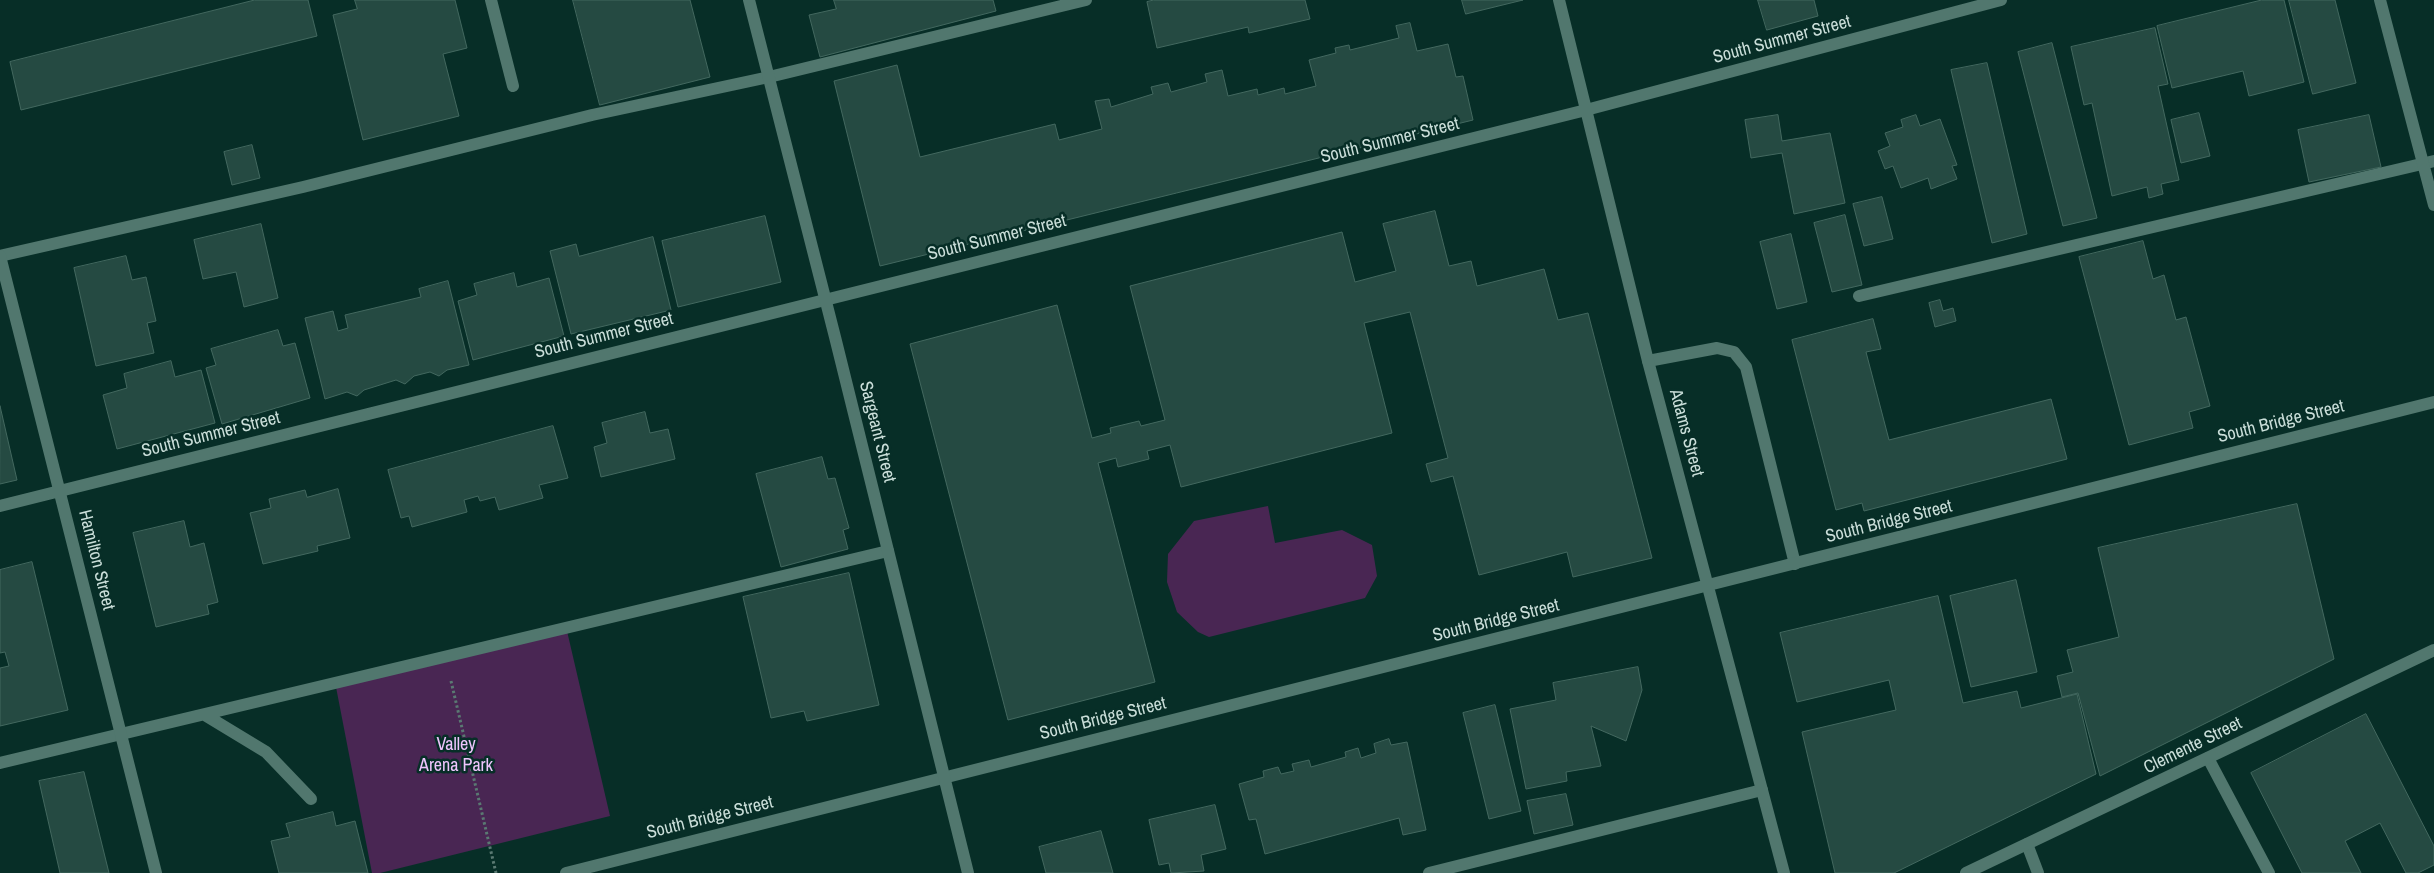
<!DOCTYPE html>
<style>
body{margin:0}
canvas{display:block;background:#072e27}
</style>
<canvas width="2434" height="873"></canvas>
<script>
const c = document.querySelector('canvas').getContext('2d');
c.lineJoin = 'round';
function fill(path, color) { c.fillStyle = color; c.fill(path, 'evenodd'); }
function trace(path, color, width, dash) { c.strokeStyle = color; c.lineWidth = width; c.lineCap = dash ? 'butt' : 'round'; c.setLineDash(dash || []); c.stroke(path); }
function label(font, color, halo, rows, align = 'center') {
  c.font = font + ' "Archivo Narrow",sans-serif'; c.lineWidth = 5; c.setLineDash([]); c.textBaseline = 'middle'; c.strokeStyle = halo; c.fillStyle = color; for (const [text, x, y, turn = 0] of rows) {
    c.save(); c.translate(x, y); c.rotate((+turn || 0) * Math.PI / 180); c.textAlign = isNaN(turn) ? turn : align; if (halo) c.strokeText(text, 0, 0); c.fillText(text, 0, 0); c.restore();
  }
}
const green = new Path2D(`
 M1268,506L1275,543L1342,530L1372,545L1377,576L1365,598L1209,637L1198,632L1177,612L1167,582L1168,554L1194,521Z
 M567,631L610,816L380,873H372L336,687Z`);
const building = new Path2D(`
 M255,0H308L317,36L21,110L10,62Z
 M355,0H455L467,48L443,54L459,116L363,140L333,15L357,9Z
 M573,0H690L710,77L600,105Z
 M834,0H993L996,11L820,57L809,15L836,9Z
 M1154,0H1305L1310,19L1249,33L1248,27L1157,48L1147,2Z
 M1462,0H1523L1466,14Z
 M1758,0H1814L1818,16L1767,30Z
 M2262,0H2284L2304,82L2249,96L2243,71L2172,88L2157,26Z
 M2289,0H2335L2356,83L2313,94Z
 M1410,23L1417,51L1448,44L1456,77L1463,76L1473,120L880,266L834,81L897,65L920,157L1055,124L1059,140L1102,129L1095,101L1109,99L1111,107L1153,94L1151,87L1168,83L1171,92L1207,82L1205,74L1222,70L1228,96L1257,89L1258,95L1284,88L1285,94L1316,86L1309,60L1336,53L1335,48L1349,45L1350,50L1399,38L1396,26Z
 M2155,28L2168,84L2158,86L2179,180L2161,184L2163,194L2149,198L2147,187L2112,196L2092,103L2084,105L2071,47Z
 M2052,43L2097,218L2063,226L2018,52Z
 M1987,63L2027,234L1992,243L1951,70Z
 M2199,113L2210,156L2181,163L2171,120Z
 M1778,115L1782,141L1830,133L1845,203L1794,214L1782,153L1751,158L1745,120Z
 M1916,115L1920,126L1940,119L1957,165L1952,166L1957,179L1931,189L1928,178L1901,188L1893,166L1885,169L1878,151L1890,146L1885,133L1903,127L1901,120Z
 M2369,115L2381,167L2309,182L2298,130Z
 M252,145L260,178L232,185L224,152Z
 M1882,197L1893,239L1864,246L1853,204Z
 M1435,211L1449,266L1471,261L1477,286L1544,269L1558,320L1588,313L1652,558L1573,577L1567,552L1479,575L1453,476L1431,482L1426,464L1448,458L1410,312L1364,323L1392,433L1181,487L1170,445L1147,451L1149,459L1118,467L1116,458L1098,463L1155,682L1008,720L910,344L1057,305L1092,438L1111,433L1110,428L1139,421L1141,426L1165,420L1130,286L1342,232L1355,282L1396,271L1383,224Z
 M1845,215L1862,285L1832,292L1814,223Z
 M765,216L781,282L678,307L662,241Z
 M261,224L278,298L244,307L236,272L203,279L194,240Z
 M1791,234L1807,302L1777,309L1760,242Z
 M653,237L671,310L571,334L550,251L576,244L579,256Z
 M2143,241L2153,279L2164,275L2176,320L2186,317L2210,406L2189,412L2193,428L2129,445L2079,257Z
 M126,256L132,280L146,277L156,321L147,323L154,353L96,366L74,268Z
 M514,273L517,287L549,278L564,336L473,360L458,301L477,295L474,284Z
 M448,281L469,365L447,370L439,376L430,372L414,376L405,384L396,380L364,390L357,396L347,392L325,399L305,318L333,311L338,331L348,328L345,315L421,297L419,289Z
 M1940,300L1943,311L1953,308L1956,321L1935,327L1929,303Z
 M1873,319L1881,349L1866,352L1889,440L2051,399L2067,459L1864,511L1862,503L1836,510L1792,340Z
 M278,330L283,346L295,343L310,398L222,424L206,368L216,365L211,349Z
 M171,361L175,377L201,370L215,423L117,449L103,395L127,388L124,374Z
 M0,406L17,480L0,484Z
 M645,412L650,433L668,429L675,459L601,477L594,447L607,443L602,423Z
 M553,426L568,478L539,485L543,498L499,510L495,497L480,501L478,496L464,500L467,512L412,527L409,516L401,518L388,470Z
 M822,457L828,479L835,478L849,528L843,530L848,549L781,567L756,474Z
 M338,489L350,538L317,546L318,551L263,564L250,513L271,508L269,499L305,490L307,497Z
 M2297,504L2334,659L2100,776L2078,693L2062,697L2057,676L2073,672L2067,650L2119,637L2098,548Z
 M184,521L190,547L204,543L218,602L207,605L209,614L156,627L133,533Z
 M32,562L68,710L0,726V668L9,666L5,652L0,653V570Z
 M849,573L879,705L807,721L804,711L771,718L743,597Z
 M2016,580L2037,672L1971,687L1950,596Z
 M1938,596L1963,703L2017,691L2021,708L2077,694L2096,774L1894,873H1835L1802,732L1896,710L1889,680L1797,702L1780,633Z
 M1638,667L1642,690L1626,741L1591,726L1601,766L1566,772L1567,781L1526,789L1510,709L1556,700L1553,683Z
 M1495,705L1521,811L1489,819L1463,713Z
 M2366,714L2434,846V865L2418,873H2406L2380,823L2345,841L2361,873H2302L2251,773Z
 M1389,739L1391,745L1407,742L1426,830L1403,835L1399,818L1265,854L1256,819L1249,820L1239,784L1264,777L1263,771L1278,767L1281,774L1294,771L1292,764L1309,760L1311,767L1346,757L1345,752L1358,748L1361,758L1376,753L1374,744Z
 M84,772L109,873H60L39,781Z
 M1566,794L1573,825L1534,834L1527,801Z
 M1215,805L1226,849L1201,855L1204,871L1171,873L1169,863L1159,865L1149,820Z
 M333,812L336,826L355,821L368,873H279L271,841L290,837L286,824Z
 M1101,831L1113,873H1046L1039,847Z`);
const path = new Path2D(`
 M451,681L496,873`);
const service = new Path2D(`
 M491,0L513,86
 M0,256L303,187L592,115L769,77L1086,0
 M1859,296L2434,161
 M1648,361L1717,348L1734,352L1746,367L1795,564
 M205,715L266,752L311,799
 M2208,758L2269,873
 M0,763L888,551
 M2027,844L2038,873
 M1429,873L1762,790`);
const minor = new Path2D(`
 M1559,0L1648,361L1784,873
 M0,256L156,873
 M0,506L1586,110L2001,0
 M566,873L2434,402
 M1966,873L2434,650`);
const tertiary = new Path2D(`
 M749,0L835,337L968,873
 M2380,0L2434,205`);
const streetNames = [
 ["South Summer Street",1782,40,-15],
 ["South Summer Street",1390,141,-14],
 ["South Summer Street",997,238,-14],
 ["South Summer Street",604,336,-14],
 ["South Bridge Street",2281,422,-14],
 ["Sargeant Street",877,432,76],
 ["Adams Street",1686,433,75],
 ["South Summer Street",211,435,-14],
 ["South Bridge Street",1889,522,-14],
 ["Hamilton Street",96,560,76],
 ["South Bridge Street",1496,621,-14],
 ["South Bridge Street",1103,719,-14],
 ["Clemente Street",2193,746,-26],
 ["South Bridge Street",710,818,-14]
];
const parkNames = [
 ["Valley",456,745],
 ["Arena Park",456,766]
];
fill(green, '#492653');
fill(building, '#254a42');
trace(building, '#43685f', 1);
trace(path, '#5a7972', 3, [2.5, 2.5]);
trace(service, '#51776e', 12);
trace(minor, '#51776e', 12);
trace(tertiary, '#51776e', 12);
label('18px', '#caded9', '#072e27', streetNames);
label('18px', '#efc5fd', '#072e27', parkNames);
</script>
